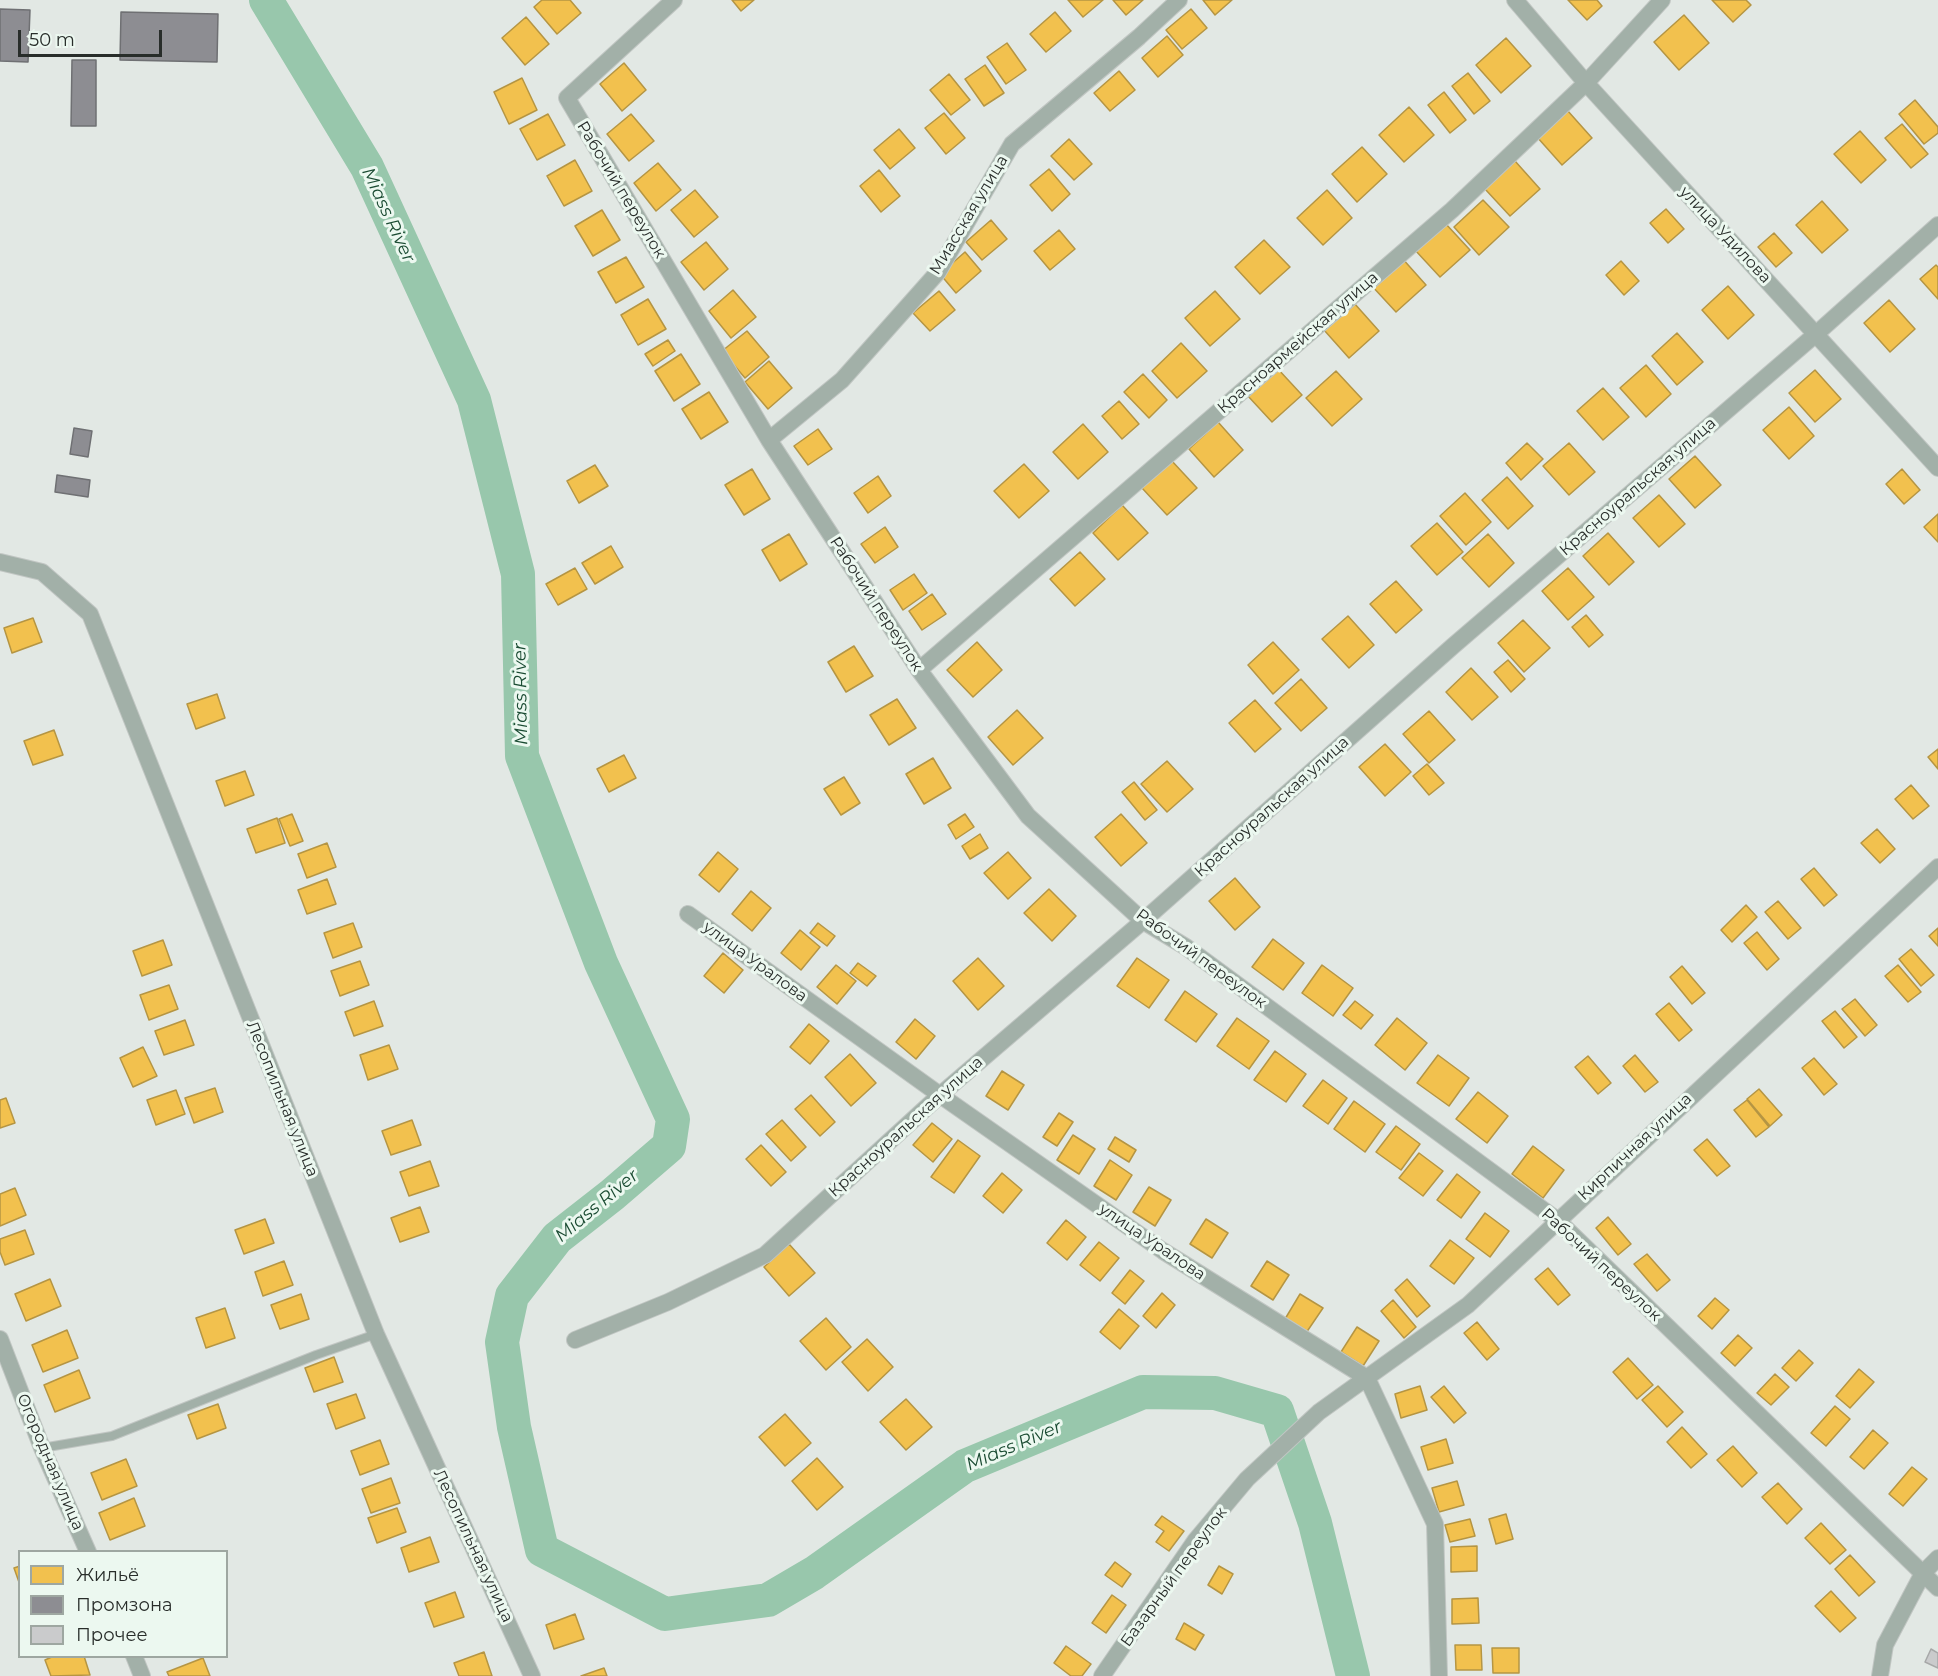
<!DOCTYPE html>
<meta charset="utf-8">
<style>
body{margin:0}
#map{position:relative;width:1938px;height:1676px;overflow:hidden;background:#e2e8e4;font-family:Montserrat,sans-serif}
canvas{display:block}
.legend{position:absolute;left:18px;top:1550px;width:210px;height:108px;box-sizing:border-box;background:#ecf8f0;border:2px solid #9ea7a1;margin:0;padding:8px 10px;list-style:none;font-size:18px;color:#282d2a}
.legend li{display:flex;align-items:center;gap:12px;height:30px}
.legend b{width:30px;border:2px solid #9ea7a1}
.scale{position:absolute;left:18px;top:30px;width:144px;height:27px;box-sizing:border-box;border:3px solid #282d2a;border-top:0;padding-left:8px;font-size:18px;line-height:21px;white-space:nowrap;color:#282d2a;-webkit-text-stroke:4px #ecf8f0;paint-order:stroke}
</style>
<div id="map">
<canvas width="1938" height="1676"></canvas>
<ul class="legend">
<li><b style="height:16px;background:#f2c14e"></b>Жильё</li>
<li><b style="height:16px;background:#8d8d92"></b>Промзона</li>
<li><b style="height:16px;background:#cacbcc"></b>Прочее</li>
</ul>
<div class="scale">50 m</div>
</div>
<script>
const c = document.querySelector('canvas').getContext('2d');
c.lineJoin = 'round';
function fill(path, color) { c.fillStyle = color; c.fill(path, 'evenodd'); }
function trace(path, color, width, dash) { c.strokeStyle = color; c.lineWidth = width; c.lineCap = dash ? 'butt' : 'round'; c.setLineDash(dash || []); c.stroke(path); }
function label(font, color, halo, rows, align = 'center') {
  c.font = font + ' Montserrat,sans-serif'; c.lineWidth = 6; c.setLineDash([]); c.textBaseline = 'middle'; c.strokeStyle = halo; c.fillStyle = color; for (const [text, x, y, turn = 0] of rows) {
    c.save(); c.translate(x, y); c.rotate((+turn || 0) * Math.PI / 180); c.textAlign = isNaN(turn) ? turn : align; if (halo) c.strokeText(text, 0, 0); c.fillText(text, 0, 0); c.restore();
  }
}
const homes = new Path2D(`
 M542,0H570L581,13L557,34L534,7Z
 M732,0H754L741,11Z
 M1068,0H1103L1083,17Z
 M1113,0H1143L1126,15Z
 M1203,0H1232L1215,15Z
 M1568,0H1597L1602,6L1587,20Z
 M1712,0H1746L1751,5L1733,22Z
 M1191,9L1207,28L1182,49L1166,30Z
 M1055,12L1071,31L1046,52L1030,34Z
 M1684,15L1709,43L1679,70L1654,42Z
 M526,17L549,44L525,65L502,38Z
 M1167,36L1183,55L1158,77L1142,58Z
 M1506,38L1531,66L1501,93L1476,65Z
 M1007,43L1026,70L1006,84L987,57Z
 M624,63L646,90L622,111L600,84Z
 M985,65L1004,93L984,106L965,79Z
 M1119,71L1135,90L1110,111L1094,93Z
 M1468,73L1490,101L1474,114L1452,86Z
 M949,74L970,100L951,115L930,90Z
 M522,78L537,110L509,124L494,92Z
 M1444,92L1466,120L1450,133L1428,105Z
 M1915,100L1938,127V133L1924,144L1899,114Z
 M1409,107L1434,135L1404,162L1379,135Z
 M1567,110L1592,138L1562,165L1537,137Z
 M944,113L965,138L946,154L925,128Z
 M548,114L565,145L537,160L520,129Z
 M631,114L654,141L629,161L607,134Z
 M1902,124L1928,154L1911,168L1885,138Z
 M899,129L915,148L890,169L874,150Z
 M1860,131L1886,160L1861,183L1834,154Z
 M1069,139L1092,164L1074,180L1051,156Z
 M1362,147L1387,174L1357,202L1332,174Z
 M575,160L592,191L564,206L547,176Z
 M1515,161L1540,189L1510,216L1485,189Z
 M658,163L681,190L656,211L634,183Z
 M1049,169L1070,194L1052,211L1030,185Z
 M879,170L900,196L881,212L860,186Z
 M695,190L718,217L694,237L671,210Z
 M1327,190L1352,218L1323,245L1297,218Z
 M1483,200L1509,227L1479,255L1454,227Z
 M1822,201L1848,230L1822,253L1796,225Z
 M1666,209L1684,229L1668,243L1650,223Z
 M602,210L620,240L593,256L575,226Z
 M991,220L1007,239L982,260L966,242Z
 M1445,223L1470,250L1440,277L1415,250Z
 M1059,230L1075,249L1050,270L1034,251Z
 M1774,233L1792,253L1776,267L1758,247Z
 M1264,240L1290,267L1260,294L1235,267Z
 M706,242L728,269L704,290L681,262Z
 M965,252L981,271L956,293L940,274Z
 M626,257L644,287L616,303L598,272Z
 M1401,257L1426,285L1396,312L1371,285Z
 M1621,261L1639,281L1624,295L1606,275Z
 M1936,265L1938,267V299L1920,279Z
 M1728,286L1754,315L1728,339L1702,310Z
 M733,290L756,317L731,338L709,311Z
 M939,291L955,310L930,331L913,313Z
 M1215,291L1240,319L1210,346L1185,318Z
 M648,299L666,329L638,345L621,315Z
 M1889,300L1915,329L1890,352L1864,323Z
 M1354,303L1379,331L1349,358L1324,330Z
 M747,331L769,357L745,378L722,351Z
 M1677,333L1703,362L1677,385L1652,356Z
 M668,340L675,351L653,366L645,354Z
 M1181,343L1207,371L1177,398L1152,371Z
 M681,354L700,384L674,401L655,371Z
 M769,361L792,388L768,409L745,382Z
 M1646,365L1671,394L1646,417L1620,388Z
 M1277,368L1302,395L1272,422L1247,395Z
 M1815,370L1841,399L1815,422L1789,393Z
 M1336,371L1362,399L1332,426L1306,398Z
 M1143,374L1167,400L1149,418L1124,392Z
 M1603,388L1629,417L1603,440L1577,411Z
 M709,392L728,422L701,439L682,409Z
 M1119,401L1139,424L1122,439L1102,416Z
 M1789,407L1814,436L1789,459L1763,430Z
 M1218,422L1243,450L1214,477L1189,449Z
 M1083,424L1108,452L1078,479L1053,452Z
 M818,429L832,449L808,465L794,446Z
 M1527,443L1543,459L1521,480L1506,463Z
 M1569,443L1595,472L1569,495L1543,466Z
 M1695,456L1721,485L1695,508L1669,479Z
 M1171,460L1197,488L1167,515L1142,488Z
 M1024,464L1049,491L1019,518L994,491Z
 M595,465L608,486L579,503L567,481Z
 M752,469L770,499L744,515L725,485Z
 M1902,469L1920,490L1904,504L1886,484Z
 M878,476L891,496L868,513L854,493Z
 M1507,477L1533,506L1508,529L1482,500Z
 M1465,493L1491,522L1466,545L1440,516Z
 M1659,495L1685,524L1659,547L1633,518Z
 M1122,505L1148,533L1118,560L1093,533Z
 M1938,514V542L1924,527Z
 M1437,523L1463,552L1437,575L1411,546Z
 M885,527L898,547L875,563L861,544Z
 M1608,533L1634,562L1609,585L1583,556Z
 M789,534L807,564L780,581L762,550Z
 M1488,534L1514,563L1489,587L1462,558Z
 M611,546L623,567L595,584L582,563Z
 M1080,552L1105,579L1075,606L1050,579Z
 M575,568L587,589L558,605L546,584Z
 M1568,568L1594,597L1568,620L1542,591Z
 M914,574L927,593L903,610L890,590Z
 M1396,581L1422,610L1396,633L1370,604Z
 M932,594L946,614L922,630L909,611Z
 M1586,615L1603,635L1589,647L1572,627Z
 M1348,616L1374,645L1349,668L1322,639Z
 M33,618L42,642L12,653L4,628Z
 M1523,620L1550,648L1524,672L1498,643Z
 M977,642L1002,670L973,697L947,670Z
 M1273,642L1299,670L1273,694L1248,665Z
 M854,646L873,676L846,692L828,662Z
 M1508,660L1525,679L1511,692L1494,672Z
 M1471,668L1498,697L1472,720L1446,692Z
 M1301,679L1327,708L1301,731L1275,703Z
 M217,694L225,718L196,729L187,704Z
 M897,699L916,728L889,745L870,715Z
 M1255,700L1281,729L1255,752L1229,723Z
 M1017,710L1043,738L1013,765L988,737Z
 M1429,711L1455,740L1429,763L1403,734Z
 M54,730L63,755L33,765L24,741Z
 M1385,744L1411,772L1385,796L1359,767Z
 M1938,749V769L1928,757Z
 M624,755L636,778L609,792L597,769Z
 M933,758L951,788L924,804L906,774Z
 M1167,761L1193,789L1167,812L1141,784Z
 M1427,764L1444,783L1429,795L1413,776Z
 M245,771L254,795L225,806L216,781Z
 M844,777L860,803L841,815L824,789Z
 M1134,782L1157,810L1145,820L1122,792Z
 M1911,785L1929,806L1913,819L1895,799Z
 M292,814L303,841L290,846L279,819Z
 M965,814L974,827L956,839L948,825Z
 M1121,814L1147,843L1121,866L1095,837Z
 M277,818L285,843L256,853L247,829Z
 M1877,829L1895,849L1880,863L1861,843Z
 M980,834L988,848L970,859L962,846Z
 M327,843L336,867L307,878L298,854Z
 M718,852L738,869L719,892L699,875Z
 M1008,852L1031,878L1008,899L984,873Z
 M1814,868L1837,895L1824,906L1801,879Z
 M1235,878L1260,907L1235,930L1209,901Z
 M327,879L336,904L307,914L298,890Z
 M1049,889L1076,916L1052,941L1024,913Z
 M751,891L771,908L752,931L732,914Z
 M1778,901L1801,928L1788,939L1765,912Z
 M1746,905L1757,917L1732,942L1721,930Z
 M353,923L362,947L333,958L324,933Z
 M818,923L835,936L827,946L810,933Z
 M1938,928V946L1929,936Z
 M800,930L820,947L801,970L781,953Z
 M1757,932L1779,959L1767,970L1744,943Z
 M1273,939L1304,963L1283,990L1252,967Z
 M163,940L172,965L142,976L133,951Z
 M1911,949L1934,975L1921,986L1899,959Z
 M723,953L743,970L724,993L704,976Z
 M978,958L1004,986L978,1010L953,981Z
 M1137,958L1169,980L1149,1008L1117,986Z
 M360,961L369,985L340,996L331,971Z
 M858,963L876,976L867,986L850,973Z
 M836,965L856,981L837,1004L817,987Z
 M1322,965L1353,988L1333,1016L1302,993Z
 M1898,965L1921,992L1908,1002L1885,976Z
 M1682,966L1705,993L1692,1004L1670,977Z
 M169,985L178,1009L149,1020L140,995Z
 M1185,991L1217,1014L1196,1042L1165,1020Z
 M1855,999L1877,1025L1865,1036L1842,1009Z
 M374,1001L383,1026L354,1036L345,1012Z
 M1355,1001L1373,1015L1361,1029L1343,1015Z
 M1669,1003L1692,1030L1679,1041L1656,1014Z
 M1835,1011L1857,1037L1844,1048L1822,1021Z
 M1237,1018L1269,1041L1249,1069L1217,1046Z
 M1397,1018L1427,1043L1405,1070L1375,1045Z
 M915,1019L935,1036L916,1059L896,1042Z
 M185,1020L194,1045L164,1055L155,1031Z
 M809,1024L829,1041L810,1064L790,1047Z
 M389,1045L398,1069L368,1080L360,1055Z
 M143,1047L157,1076L133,1087L120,1058Z
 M1275,1051L1306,1074L1286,1102L1254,1080Z
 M850,1054L876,1083L851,1106L825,1077Z
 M1438,1055L1469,1078L1449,1106L1417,1083Z
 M1635,1055L1658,1082L1645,1092L1623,1066Z
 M1588,1056L1611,1083L1598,1094L1575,1067Z
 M1814,1058L1837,1084L1824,1095L1802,1068Z
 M1002,1071L1024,1085L1008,1110L986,1096Z
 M1323,1080L1347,1098L1328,1124L1303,1106Z
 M215,1088L223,1112L194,1123L185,1098Z
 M1759,1089L1782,1115L1770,1126L1747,1099Z
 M176,1090L185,1114L156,1125L147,1100Z
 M1478,1092L1508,1116L1487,1143L1456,1119Z
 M811,1095L835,1122L820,1136L795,1109Z
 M6,1098L15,1123L0,1128V1100Z
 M1747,1100L1769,1127L1756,1137L1734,1110Z
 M1354,1101L1385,1124L1365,1152L1334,1129Z
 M1059,1113L1073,1122L1057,1146L1043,1137Z
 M412,1120L421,1145L391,1155L382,1131Z
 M782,1120L806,1147L791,1161L766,1134Z
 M932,1123L952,1139L933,1162L913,1145Z
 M1396,1126L1420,1144L1401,1170L1376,1152Z
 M1073,1135L1095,1149L1079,1174L1057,1160Z
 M1115,1137L1136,1150L1129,1162L1108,1149Z
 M1707,1139L1730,1166L1717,1176L1694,1150Z
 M958,1140L980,1156L954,1193L931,1177Z
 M761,1145L786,1172L771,1186L746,1159Z
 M1533,1146L1564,1170L1543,1198L1512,1174Z
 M1419,1153L1443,1171L1423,1196L1399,1178Z
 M1110,1160L1132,1175L1116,1200L1094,1186Z
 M430,1161L439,1186L409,1196L400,1172Z
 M1002,1173L1022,1190L1003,1213L983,1196Z
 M1457,1174L1480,1192L1461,1218L1437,1200Z
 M1149,1187L1171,1200L1155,1226L1133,1212Z
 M15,1188L26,1215L0,1226V1194Z
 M420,1207L429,1232L400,1242L391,1218Z
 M1485,1213L1509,1231L1490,1257L1466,1239Z
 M1608,1217L1631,1244L1618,1255L1596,1228Z
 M265,1219L274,1243L244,1254L235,1230Z
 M1206,1219L1228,1233L1212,1258L1190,1244Z
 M1066,1220L1086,1237L1067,1260L1047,1243Z
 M25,1230L34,1254L5,1265L0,1252V1239Z
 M1450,1240L1474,1258L1454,1284L1430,1266Z
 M1099,1242L1119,1258L1100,1281L1080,1265Z
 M789,1244L815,1273L789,1296L764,1267Z
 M1647,1254L1670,1280L1657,1291L1634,1264Z
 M284,1261L293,1285L263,1296L255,1272Z
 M1267,1261L1289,1275L1273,1300L1251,1286Z
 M1548,1268L1570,1295L1558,1305L1535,1279Z
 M1130,1270L1144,1281L1125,1304L1112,1293Z
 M50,1279L61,1306L26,1321L15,1294Z
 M1407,1279L1430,1306L1417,1317L1395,1290Z
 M1162,1293L1175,1305L1156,1328L1143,1316Z
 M301,1294L309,1319L280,1329L271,1305Z
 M1300,1294L1323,1308L1306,1333L1285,1319Z
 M1715,1298L1729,1310L1712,1329L1698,1316Z
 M1393,1300L1416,1327L1404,1338L1381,1311Z
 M225,1308L235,1338L206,1348L196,1318Z
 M1119,1309L1139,1326L1120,1349L1100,1332Z
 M826,1318L851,1347L826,1370L800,1341Z
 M1477,1322L1499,1349L1487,1360L1464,1333Z
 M1357,1327L1379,1341L1363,1366L1341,1352Z
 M67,1330L78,1358L43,1372L32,1345Z
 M1738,1335L1752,1348L1735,1366L1721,1353Z
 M867,1339L893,1367L868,1391L842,1362Z
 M1799,1350L1813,1363L1796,1381L1782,1368Z
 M334,1357L343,1382L314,1392L305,1368Z
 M1628,1358L1653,1385L1637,1399L1613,1372Z
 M1859,1369L1874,1382L1850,1408L1836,1396Z
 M79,1370L90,1398L55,1412L44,1385Z
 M1775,1374L1789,1387L1771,1405L1757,1393Z
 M1420,1386L1427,1410L1401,1418L1395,1394Z
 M1444,1386L1466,1413L1454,1423L1431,1397Z
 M1658,1386L1683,1412L1667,1427L1642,1400Z
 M356,1394L365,1418L336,1429L327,1404Z
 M906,1399L932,1427L906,1450L880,1422Z
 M218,1404L226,1428L197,1439L188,1415Z
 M1835,1406L1850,1419L1826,1446L1811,1433Z
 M785,1414L811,1443L785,1466L759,1437Z
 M1682,1427L1707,1454L1691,1468L1667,1442Z
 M1873,1430L1888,1443L1864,1469L1850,1457Z
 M1446,1439L1453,1463L1428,1470L1421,1447Z
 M380,1440L389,1464L360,1475L351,1451Z
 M1733,1446L1757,1473L1742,1487L1717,1460Z
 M817,1458L843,1487L817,1510L792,1481Z
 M126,1459L137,1486L102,1500L91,1473Z
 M1912,1467L1927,1479L1903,1506L1889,1494Z
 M391,1478L400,1503L371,1513L362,1489Z
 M1457,1481L1464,1505L1439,1512L1432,1488Z
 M1778,1483L1802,1509L1787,1524L1762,1497Z
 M134,1498L145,1526L110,1540L99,1513Z
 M397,1508L406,1532L377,1543L368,1518Z
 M1506,1514L1513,1539L1496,1544L1489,1519Z
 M1162,1516L1184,1531L1169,1551L1156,1542L1164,1531L1155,1525Z
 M1470,1519L1475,1536L1450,1542L1445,1525Z
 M1821,1523L1846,1550L1830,1564L1805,1538Z
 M430,1537L439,1562L409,1572L401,1548Z
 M1477,1546V1571L1451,1572V1547Z
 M1850,1555L1875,1582L1859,1596L1835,1569Z
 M1115,1562L1131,1574L1122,1587L1105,1575Z
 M20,1566V1585L14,1568Z
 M1219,1566L1233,1574L1222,1594L1208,1585Z
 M1831,1591L1856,1618L1840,1632L1815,1606Z
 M455,1592L464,1617L434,1627L425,1603Z
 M1112,1595L1126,1605L1106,1633L1092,1623Z
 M1478,1598L1479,1623L1452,1624V1599Z
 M575,1614L584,1639L554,1649L546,1625Z
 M1184,1623L1204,1635L1195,1650L1176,1639Z
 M1455,1645H1481L1482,1670H1456Z
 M1066,1646L1091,1664L1082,1676H1071L1054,1663Z
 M1492,1648H1519V1673H1493Z
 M484,1652L492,1676H459L454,1663Z
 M54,1656H84L90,1675L51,1676L45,1660Z
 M203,1658L210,1676H169L167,1672Z
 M604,1668L607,1676H581Z`);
const industry = new Path2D(`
 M0,9L30,10L28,62L0,61Z
 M121,12L218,14L217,62L120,60Z
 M72,60H96V126H71Z
 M74,428L92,431L88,457L70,454Z
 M57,475L90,480L88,497L55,492Z`);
const river = new Path2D(`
 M266,0L367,167L474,400L518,574L522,756L601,963L673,1119L669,1146L612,1195L557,1238L512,1296L502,1342L514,1427L542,1550L665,1614L768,1600L814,1573L965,1466L1143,1392L1215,1393L1277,1411L1315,1523L1353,1676`);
const building = new Path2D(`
 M1931,1649L1938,1653V1668L1925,1662Z`);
const lane = new Path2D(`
 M42,1448L112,1436L316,1355L376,1334`);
const street = new Path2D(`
 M674,0L567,98L769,440L919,670L1028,816L1143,921L1186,947L1557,1220L1938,1588
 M1515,0L1586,83L1938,468
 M769,440L842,380L938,272L1012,144L1139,37L1179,0
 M0,562L42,572L90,614L376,1334L532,1676
 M919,670L1452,210L1586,83L1662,0
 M688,914L940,1095L1163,1251L1367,1378L1435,1524L1439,1676
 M0,1339L42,1448L88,1552
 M575,1340L668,1302L765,1255L940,1095L1143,921L1453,646L1816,334L1938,225
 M134,1656L142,1676
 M1102,1676L1195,1541L1247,1479L1319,1412L1468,1305L1938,867
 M1880,1676L1885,1645L1923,1573L1938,1558`);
const streetNames = [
 ["Рабочий переулок",621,190,59],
 ["Миасская улица",969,215,-59],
 ["улица Удилова",1725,235,47],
 ["Красноармейская улица",1298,343,-41],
 ["Красноуральская улица",1638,487,-41],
 ["Рабочий переулок",876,604,57],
 ["Красноуральская улица",1272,807,-42],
 ["Рабочий переулок",1201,959,36],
 ["улица Уралова",755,962,36],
 ["Лесопильная улица",282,1099,68],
 ["Красноуральская улица",906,1127,-42],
 ["Кирпичная улица",1635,1147,-43],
 ["улица Уралова",1152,1242,34],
 ["Рабочий переулок",1601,1265,43],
 ["Огородная улица",50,1462,67],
 ["Лесопильная улица",473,1546,65],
 ["Базарный переулок",1174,1577,-54]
];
const waterNames = [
 ["Miass River",388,215,65],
 ["Miass River",521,694,-91],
 ["Miass River",597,1206,-40],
 ["Miass River",1014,1446,-23]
];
fill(homes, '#f2c14e');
trace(homes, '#b59543', 1.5);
fill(industry, '#8d8d92');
trace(industry, '#6f7073', 1.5);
trace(river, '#98c7ac', 34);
fill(building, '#cacbcc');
trace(building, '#a7a8a8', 1.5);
trace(lane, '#c1c6c3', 10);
trace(street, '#c1c6c3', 18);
trace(lane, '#a2b0a8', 8);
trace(street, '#a2b0a8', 16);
label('16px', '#282d2a', '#ecf8f0', streetNames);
label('italic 18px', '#1a4b32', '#ecf8f0', waterNames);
</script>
